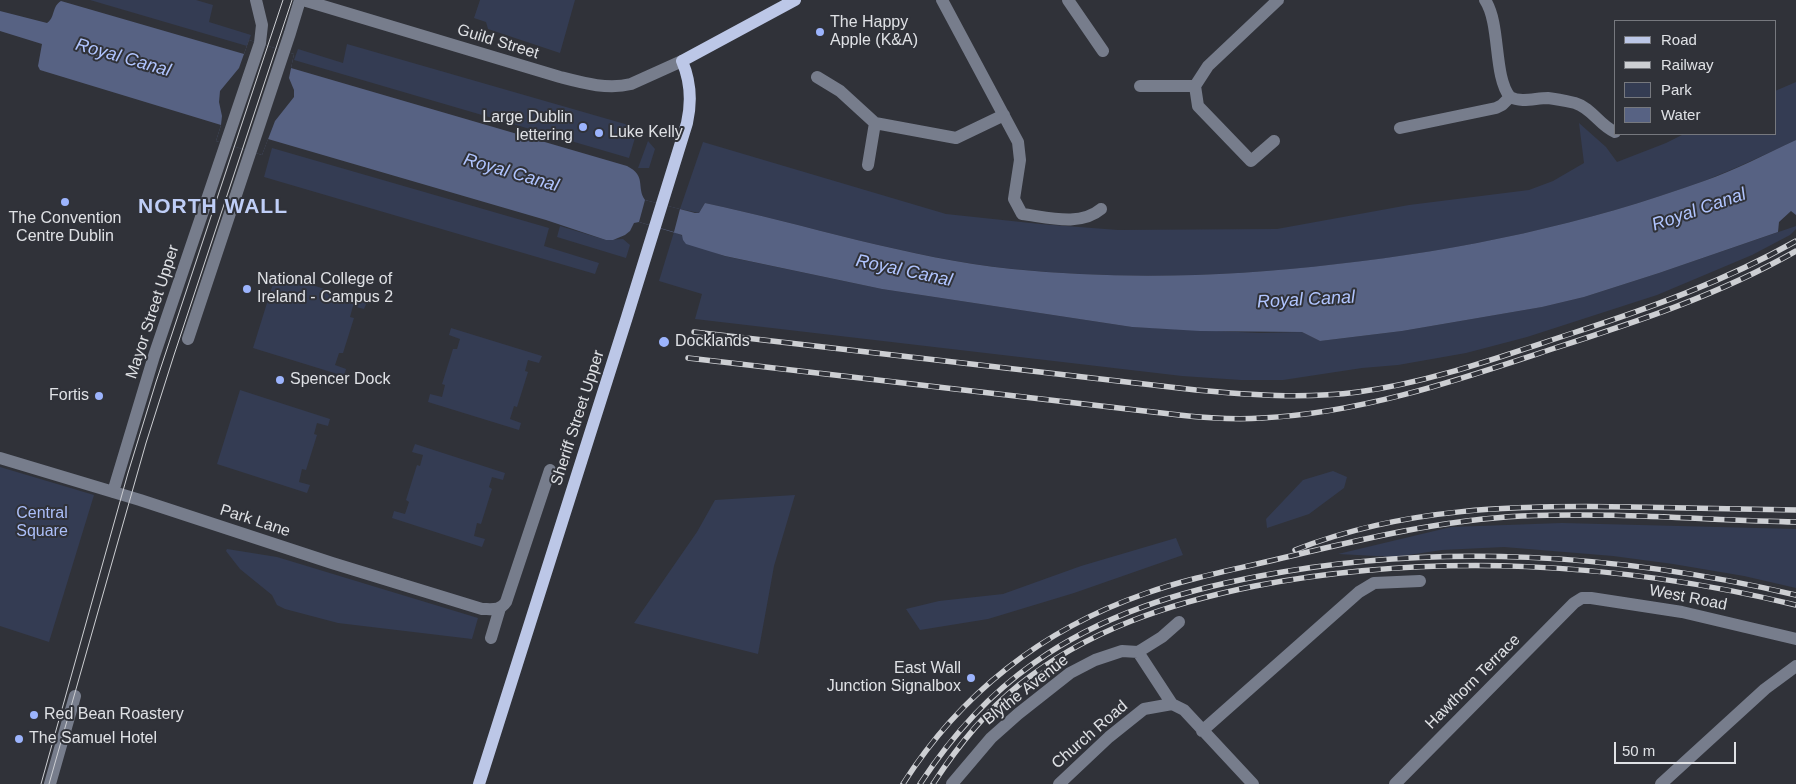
<!DOCTYPE html>
<style>
body{margin:0}
#map{position:relative;width:1796px;height:784px;overflow:hidden;background:#303239;font-family:Helvetica,sans-serif}
canvas{display:block}
.legend{position:absolute;left:1614px;top:20px;width:162px;height:115px;box-sizing:border-box;background:#303239;border:1px solid #76787e;margin:0;padding:6px 9px;list-style:none;font-size:15px;color:#dfe1e5}
.legend li{display:flex;align-items:center;gap:10px;height:25px}
.legend b{width:25px;border:1px solid #76787e}
.scale{position:absolute;left:1614px;top:742px;width:122px;height:22px;box-sizing:border-box;border:2px solid #dfe1e5;border-top:0;padding-left:6px;font-size:15px;line-height:18px;white-space:nowrap;color:#dfe1e5;-webkit-text-stroke:4px #303239;paint-order:stroke}
</style>
<div id="map">
<canvas width="1796" height="784"></canvas>
<ul class="legend">
<li><b style="height:6px;background:#bcc7e7"></b>Road</li>
<li><b style="height:6px;background:#cdcfd3"></b>Railway</li>
<li><b style="height:14px;background:#343c53"></b>Park</li>
<li><b style="height:14px;background:#576283"></b>Water</li>
</ul>
<div class="scale">50 m</div>
</div>
<script>
const c = document.querySelector('canvas').getContext('2d');
c.lineJoin = 'round';
function fill(path, color) { c.fillStyle = color; c.fill(path, 'evenodd'); }
function trace(path, color, width, dash) { c.strokeStyle = color; c.lineWidth = width; c.lineCap = dash ? 'butt' : 'round'; c.setLineDash(dash || []); c.stroke(path); }
function label(font, color, halo, rows, align = 'center') {
  c.font = font + ' Helvetica,sans-serif'; c.lineWidth = 4; c.setLineDash([]); c.textBaseline = 'middle'; c.strokeStyle = halo; c.fillStyle = color; for (const [text, x, y, turn = 0] of rows) {
    c.save(); c.translate(x, y); c.rotate((+turn || 0) * Math.PI / 180); c.textAlign = isNaN(turn) ? turn : align; if (halo) c.strokeText(text, 0, 0); c.fillText(text, 0, 0); c.restore();
  }
}
const green = new Path2D(`
 M90,0H196L213,5L209,22L251,35L247,46Z
 M480,0H575L560,53L488,29L486,22L474,18Z
 M347,44L625,124L637,131L629,158L294,60L298,49L343,63Z
 M1796,82V140C1766,154 1735,169 1704,181C1585,224 1463,250 1338,264C1229,277 1122,280 1013,269C908,258 808,225 705,203L699,213L680,209L703,142L946,214L1040,224L1118,230L1277,229L1409,205L1529,190L1553,181L1584,163L1579,123L1606,147L1617,162L1666,143L1684,134H1775V91Z
 M648,141L655,149L649,168H638Z
 M272,148L549,228L544,246L599,263L595,274L264,177Z
 M560,226L606,240L623,239L630,245L626,258L557,237Z
 M1796,226V229L1790,235L1752,255L1657,295L1527,337L1466,353L1398,365L1362,368L1283,380H1241L1182,376L695,319L702,294L659,281L674,232L683,236V240L724,256L882,289L1132,327L1260,333L1302,332L1320,341L1402,331L1542,307L1584,297L1659,273Z
 M276,274L367,302L364,309L353,306L350,317L354,318L343,353H339L335,365L346,369L344,376L253,348Z
 M451,328L542,356L539,363L528,360L525,371L528,372L517,407L514,406L510,419L521,423L519,430L428,402L430,394L442,397L445,385L442,384L453,349H457L460,339L449,335Z
 M240,390L330,419L328,426L317,423L314,434L317,435L306,470L302,469L299,482L310,485L307,493L217,464Z
 M415,444L505,473L503,480L492,477L489,487L492,489L481,524L477,523L474,536L485,539L482,547L392,518L394,511L405,514L409,502L406,500L417,465L420,466L423,455L412,452Z
 M0,467L94,495L49,642L0,626Z
 M1333,471L1347,477L1344,488L1309,514L1267,528L1266,519L1303,480Z
 M795,495L774,566L758,654L634,623L697,532L715,500Z
 M1562,523L1796,529V588L1744,576L1673,564L1613,556L1504,547L1442,550L1395,557L1338,554L1451,527Z
 M1176,538L1183,555L1074,593L988,619L920,630L906,609L939,601L1003,594L1081,566Z
 M227,549L277,557L478,618L472,639L338,623L285,609L277,605L272,595L240,569L226,551Z`);
const water = new Path2D(`
 M61,1L244,54L249,40L294,54L291,68L627,166C647,176 636,187 645,200L695,213H699L705,203C808,225 908,258 1012,269C1121,280 1229,277 1337,264C1463,250 1585,224 1704,181C1735,170 1766,154 1796,140V215L1791,211L1779,222L1778,232L1659,273L1584,297L1542,307L1402,331L1320,341L1302,332L1200,331L1132,327L882,289L725,256L686,244L683,240L682,235L639,222L634,223L630,231L625,235L613,240H606L546,220L268,139L262,155L216,141L221,125L40,70L38,66L42,44L0,31V11L47,23C55,18 52,6 61,1Z`);
const pier = new Path2D(`
 M249,40L294,54L289,78L294,90V97L275,121L262,155L216,141L221,125L222,116L219,102L220,91L239,68Z
 M645,200L680,209L674,232L639,222Z`);
const minor = new Path2D(`
 M303,0L560,77C583,83 608,90 631,84L682,61
 M942,0L1018,142L1020,160L1014,199L1022,214C1047,217 1080,227 1101,209
 M1068,0L1103,51
 M1485,0C1501,24 1493,76 1510,97
 M817,77L840,91L875,123L956,138L1004,115
 M1140,86H1195L1208,66L1278,0
 M1195,86L1198,106L1251,161L1274,141
 M1400,128L1496,108L1502,105L1510,97C1522,103 1535,98 1548,98C1557,99 1566,101 1575,103C1592,108 1599,125 1615,132
 M868,165L875,123
 M188,339L290,33L300,0
 M0,458L140,500L332,563L482,609C492,609 500,611 506,602L550,470
 M113,492L154,356L260,43L262,25L256,0
 M491,638L500,608
 M1138,652L1172,704
 M1138,652L1162,637L1179,622
 M1202,731L1359,592L1374,583L1420,581
 M50,784L75,696
 M952,784L991,738L1018,714L1070,673L1095,660L1122,651L1138,652
 M1059,784L1109,737L1144,709L1172,704L1184,710L1253,784
 M1395,784L1574,603L1582,598H1591L1682,612L1796,639
 M1661,784L1765,689L1796,666`);
const major = new Path2D(`
 M479,784L627,317L687,123C692,101 691,82 682,61L795,0`);
const tram = new Path2D(`
 M41,784L128,473L156,382L283,0
 M49,784L146,443L174,355L292,0`);
const rail = new Path2D(`
 M694,332L1196,390C1250,395 1304,399 1358,392C1432,382 1502,356 1573,333C1650,308 1725,281 1796,241
 M688,358L1179,415C1207,418 1235,420 1262,418C1362,413 1458,380 1552,349C1636,322 1719,295 1796,251
 M1295,550C1405,507 1517,505 1632,507C1687,508 1741,509 1796,510
 M903,784C960,694 1043,629 1144,594C1191,577 1242,568 1291,556C1367,538 1443,520 1522,516C1613,512 1705,520 1796,522
 M920,784C951,737 987,696 1034,663C1101,615 1180,591 1260,576C1437,542 1621,554 1796,595
 M933,784C957,747 984,713 1019,685C1087,630 1170,603 1255,586C1434,552 1619,562 1796,605`);
const markers = [
 [820,32,5,"#9cb4fd"],
 [583,127,5,"#9cb4fd"],
 [599,133,5,"#9cb4fd"],
 [65,202,5,"#9cb4fd"],
 [247,289,5,"#9cb4fd"],
 [664,342,6,"#9cb4fd"],
 [280,380,5,"#9cb4fd"],
 [99,396,5,"#9cb4fd"],
 [971,678,5,"#9cb4fd"],
 [34,715,5,"#9cb4fd"],
 [19,739,5,"#9cb4fd"]
];
const poiNames = [
 ["The Happy",830,23],
 ["Apple (K&A)",830,41],
 ["Large Dublin",573,118,"right"],
 ["lettering",573,136,"right"],
 ["Luke Kelly",609,133],
 ["The Convention",65,219,"center"],
 ["Centre Dublin",65,237,"center"],
 ["National College of",257,280],
 ["Ireland - Campus 2",257,298],
 ["Docklands",675,342],
 ["Spencer Dock",290,380],
 ["Fortis",89,396,"right"],
 ["East Wall",961,669,"right"],
 ["Junction Signalbox",961,687,"right"],
 ["Red Bean Roastery",44,715],
 ["The Samuel Hotel",29,739]
];
const streetNames = [
 ["Guild Street",498,42,17],
 ["Mayor Street Upper",153,312,-72],
 ["Sheriff Street Upper",578,418,-72],
 ["Park Lane",255,521,18],
 ["West Road",1688,598,11],
 ["Hawthorn Terrace",1473,682,-45],
 ["Blythe Avenue",1026,690,-38],
 ["Church Road",1090,735,-41]
];
const parkNames = [
 ["Central",42,514],
 ["Square",42,532]
];
const waterNames = [
 ["Royal Canal",123,58,16],
 ["Royal Canal",511,173,16],
 ["Royal Canal",1699,210,-19],
 ["Royal Canal",904,271,12],
 ["Royal Canal",1306,300,-3]
];
const districtNames = [
 ["NORTH WALL",213,207]
];
fill(green, '#343c53');
fill(water, '#576283');
fill(pier, '#303239');
trace(minor, '#777d8c', 12);
trace(major, '#bcc7e7', 12);
trace(tram, '#cdcfd3', 1);
trace(rail, '#cdcfd3', 5.5);
trace(rail, '#303239', 4, [11]);
for (const [x, y, r, color] of markers) { const dot = new Path2D(); dot.arc(x, y, r, 0, 2 * Math.PI); c.fillStyle = color; c.fill(dot); trace(dot, '#303239', 2); }
label('16px', '#dfe1e5', '#303239', poiNames, 'left');
label('16px', '#dfe1e5', '#303239', streetNames);
label('16px', '#acbff9', '#303239', parkNames);
label('italic 18px', '#b1c5ff', '#303239', waterNames);
c.letterSpacing = '1px';
label('bold 21px', '#bfcef7', '#303239', districtNames);
c.letterSpacing = '0px';
</script>
